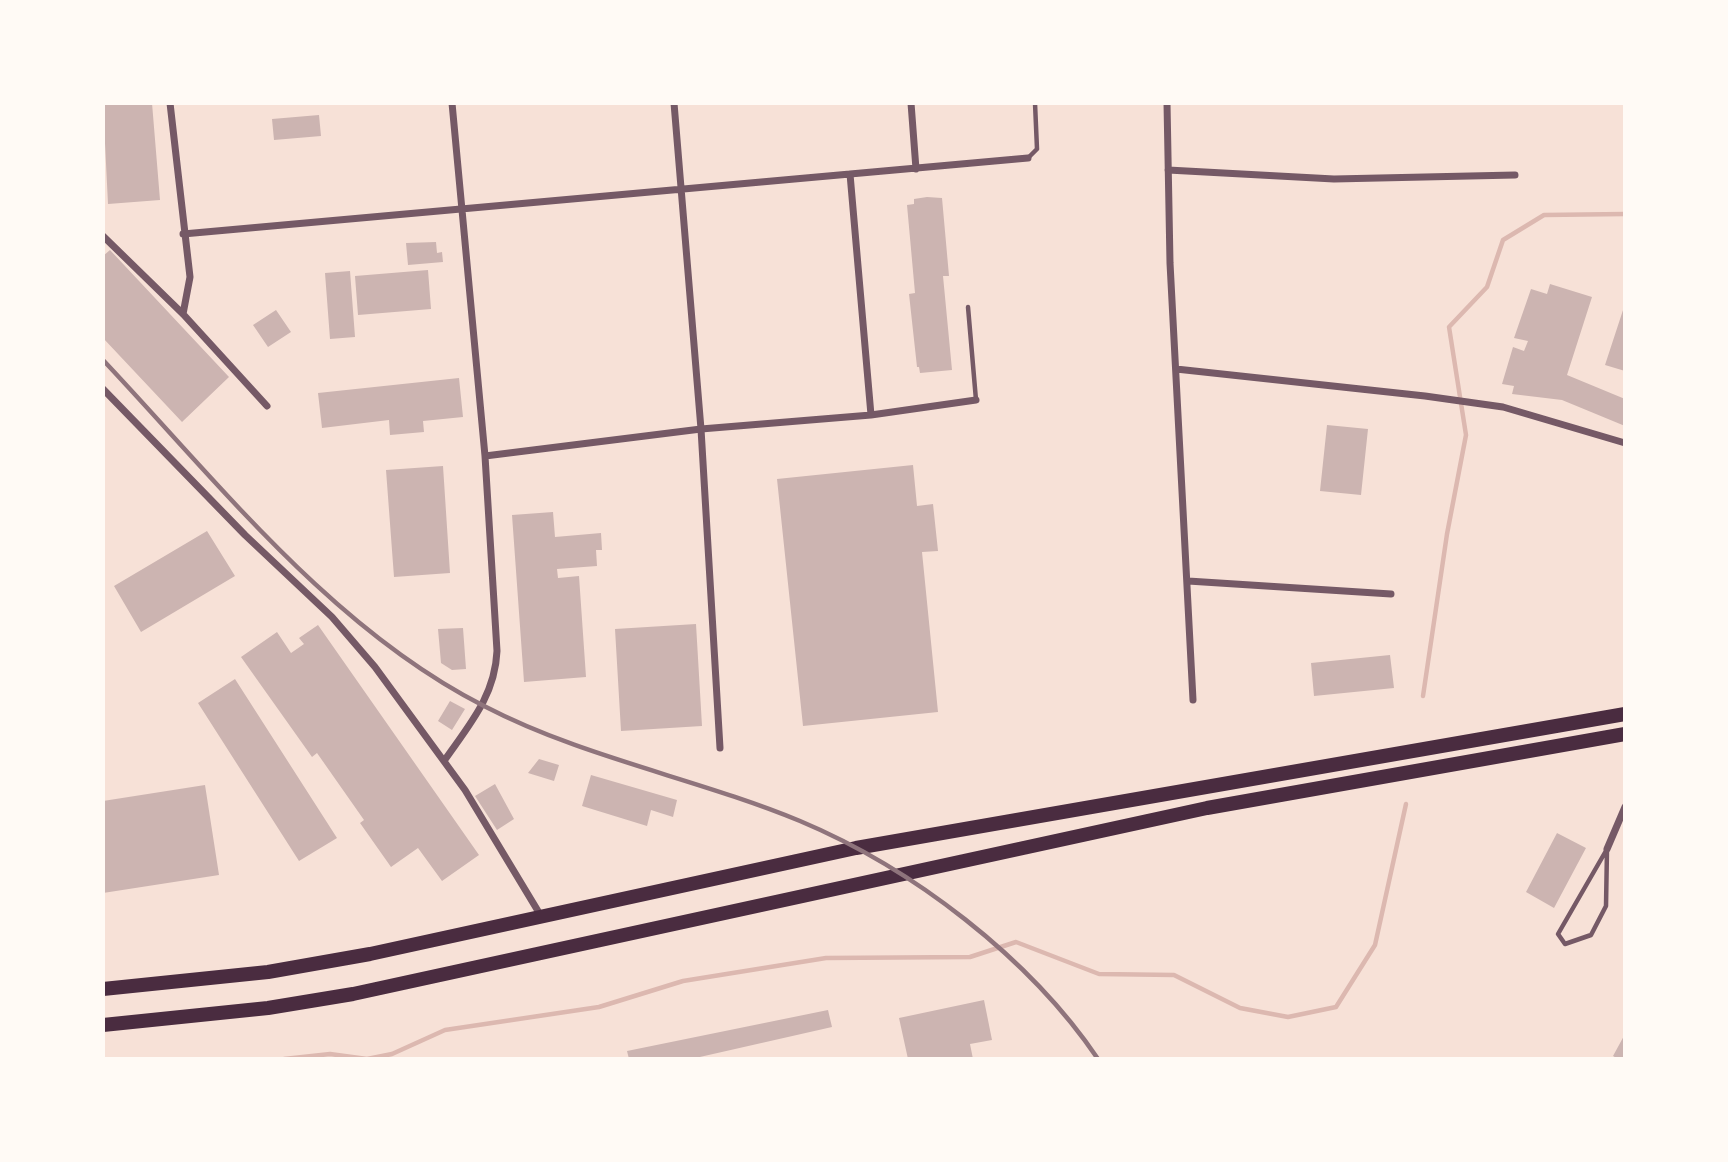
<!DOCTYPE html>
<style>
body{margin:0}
#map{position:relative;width:1728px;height:1162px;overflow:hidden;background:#f7e1d7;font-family:"Exo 2",sans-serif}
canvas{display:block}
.frame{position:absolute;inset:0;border:105px solid #fffaf5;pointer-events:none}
</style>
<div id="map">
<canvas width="1728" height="1162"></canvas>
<div class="frame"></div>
</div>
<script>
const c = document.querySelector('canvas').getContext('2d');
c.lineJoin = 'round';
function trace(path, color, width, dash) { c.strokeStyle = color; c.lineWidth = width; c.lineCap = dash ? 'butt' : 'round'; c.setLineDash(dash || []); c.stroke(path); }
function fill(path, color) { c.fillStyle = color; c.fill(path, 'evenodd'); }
const stream = new Path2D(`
 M1423,696L1447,534L1466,435L1449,327L1487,287L1503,240L1544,215L1625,214
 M284,1059L330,1054L367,1059L392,1054L445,1030L599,1007L683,981L826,958L970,957L1016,942L1099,974L1174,975L1240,1008L1288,1017L1336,1007L1375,945L1406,804`);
const building = new Path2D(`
 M103,103H152L160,200L108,204Z
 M319,115L321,136L274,140L272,119Z
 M927,197L942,198L949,276H943L952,370L920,373L919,367H917L909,294L915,293L907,205L914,204V199Z
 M436,242L437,253L442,252L443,262L408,265L406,243Z
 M110,250L229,377L182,422L103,338V256Z
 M428,270L431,309L358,315L355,276Z
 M350,271L355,337L330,339L325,273Z
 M1550,284L1592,297L1567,375L1625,399V426L1562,400L1512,394L1514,386L1502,384L1513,347L1524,351L1528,341L1514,338L1531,289L1547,294Z
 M1624,307H1625V371L1605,365Z
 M276,310L291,332L268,347L253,325Z
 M459,378L463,417L423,421L424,432L390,435L389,420L322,428L318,393Z
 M1327,425L1368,429L1361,495L1320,491Z
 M913,465L917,506L933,504L938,551L922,552L938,712L803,726L777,479Z
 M443,466L450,573L394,577L386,470Z
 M553,512L555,537L601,533L602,550H596L597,566L557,569L558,578L579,576L586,677L524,682L512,515Z
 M207,531L235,576L141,632L114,586Z
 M696,624L702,726L621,731L615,629Z
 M318,625L479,855L442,881L418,848L391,867L360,823L364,820L317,753L312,757L241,657L277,632L291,653L304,644L299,638Z
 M463,628L466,669L452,670L441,663L438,629Z
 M1390,655L1394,688L1314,696L1311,663Z
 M235,679L337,838L299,861L198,703Z
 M450,701L465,709L452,730L438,721Z
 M539,759L559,765L554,781L528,773Z
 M591,775L677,800L673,817L651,810L647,826L582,806Z
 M495,784L514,819L497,830L475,796Z
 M205,785L219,875L103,893V801Z
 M1557,833L1586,848L1554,908L1526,892Z
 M984,1000L992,1040L970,1044L973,1059H908L899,1018Z
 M828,1010L832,1027L691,1059H629L627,1051Z
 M1625,1034V1059H1618L1613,1056Z`);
const service = new Path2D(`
 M1028,158L1037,149L1035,103
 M968,307L976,400
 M1607,849L1606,906L1591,935L1565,944L1558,934Z`);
const minor = new Path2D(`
 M170,103L190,277L183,314
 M674,103L701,429L720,748
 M911,103L916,169
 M1167,103L1170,263L1193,700
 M1168,170L1334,179L1515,175
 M850,174L871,415
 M183,234L1028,158
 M103,236L183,314L267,406
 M1176,369L1425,396L1503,407L1625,443
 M103,389L245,535L332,617L375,667L465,790L541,916
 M485,456L701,429L871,415L976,400
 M1188,581L1391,594
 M444,761C469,725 495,696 497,651L485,456L452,103
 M1607,849L1625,807`);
const trunk = new Path2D(`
 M103,989L268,972L370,954L856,848L1625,714
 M103,1025L268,1008L353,994L1207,808L1625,734`);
const rail = new Path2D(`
 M103,360C218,482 332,629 484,706C584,758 696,778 800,821C912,868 1029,957 1098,1059`);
trace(stream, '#dcb8b0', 4.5);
fill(building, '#ccb4b1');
trace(service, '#755966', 4.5);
trace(minor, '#755966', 7);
trace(trunk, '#4a2c40', 14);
trace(rail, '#8f747c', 4.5);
</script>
